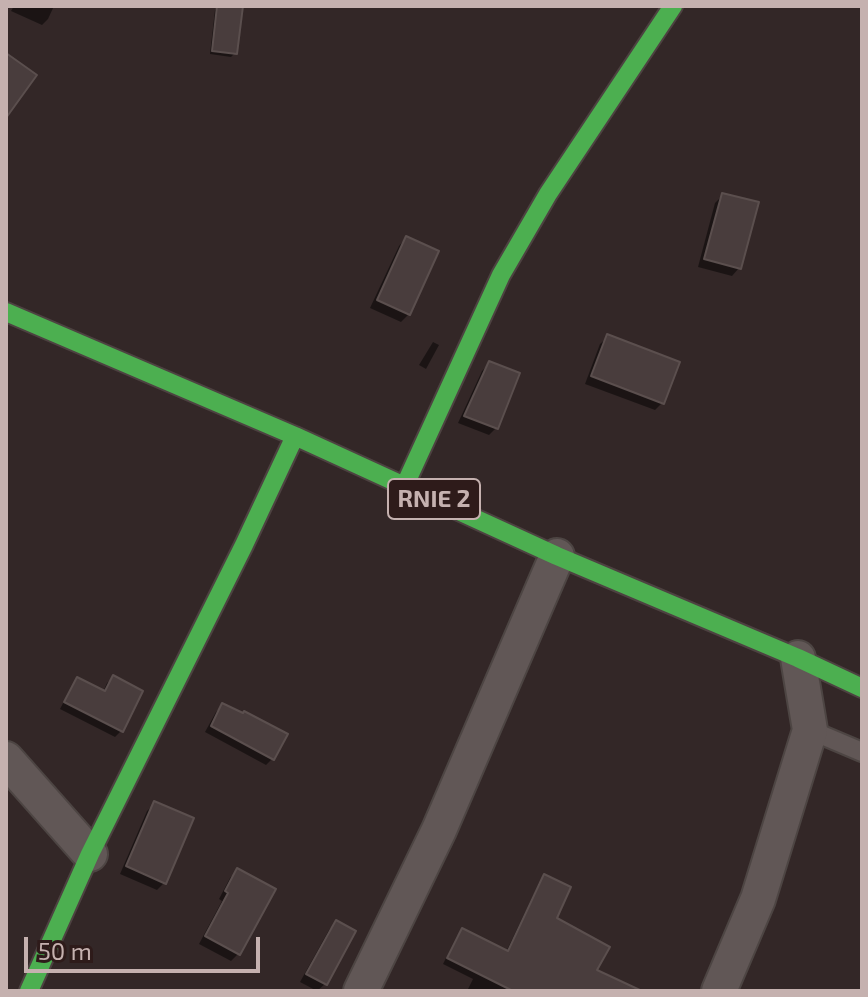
<!DOCTYPE html>
<style>
body{margin:0}
#map{position:relative;width:868px;height:997px;overflow:hidden;background:#332727;font-family:"Exo 2",sans-serif}
canvas{display:block}
.frame{position:absolute;inset:0;border:8px solid #c5b1af;pointer-events:none}
.scale{position:absolute;left:24px;top:937px;width:236px;height:36px;box-sizing:border-box;border:4px solid #c5b1af;border-top:0;padding-left:10px;font-size:24px;line-height:28px;white-space:nowrap;color:#c5b1af;-webkit-text-stroke:6px #2e1b1a;paint-order:stroke}
</style>
<div id="map">
<canvas width="868" height="997"></canvas>
<div class="frame"></div>
<div class="scale">50 m</div>
</div>
<script>
const c = document.querySelector('canvas').getContext('2d');
c.lineJoin = 'round';
function fill(path, color) { c.fillStyle = color; c.fill(path, 'evenodd'); }
function trace(path, color, width, dash) { c.strokeStyle = color; c.lineWidth = width; c.lineCap = dash ? 'butt' : 'round'; c.setLineDash(dash || []); c.stroke(path); }
function label(font, color, halo, rows, align = 'center') {
  c.font = font + ' "Exo 2",sans-serif'; c.lineWidth = 6; c.setLineDash([]); c.textBaseline = 'middle'; c.strokeStyle = halo; c.fillStyle = color; for (const [text, x, y, turn = 0] of rows) {
    c.save(); c.translate(x, y); c.rotate((+turn || 0) * Math.PI / 180); c.textAlign = isNaN(turn) ? turn : align; if (halo) c.strokeText(text, 0, 0); c.fillText(text, 0, 0); c.restore();
  }
}
const shadow = new Path2D(`
 M14,6H54L48,19L42,25L11,11Z
 M218,7L235,53L231,57L210,54L215,10Z
 M723,195L739,268L732,276L698,267L715,203Z
 M406,238L409,314L401,322L370,308L399,246Z
 M608,337L662,403L655,410L585,384L600,344Z
 M433,342L439,345L426,369L419,365Z
 M490,363L496,428L489,435L458,423L482,371Z
 M114,677L121,731L115,737L60,709L72,686L78,680L103,692L107,683Z
 M223,705L273,758L266,765L205,732L216,712Z
 M154,804L165,882L157,890L120,874L147,811Z
 M238,870V954L231,961L199,944L222,901L219,899L230,878Z
 M545,877L554,919L594,971L634,991H467L473,979L443,964L457,936L463,930L506,952L539,883Z
 M336,922L325,984L317,991L300,982L329,930Z`);
const building = new Path2D(`
 M217,6H243L237,54L212,51Z
 M6,53L37,75L6,118Z
 M722,193L759,202L741,269L704,259Z
 M406,236L439,251L410,315L377,300Z
 M607,334L680,362L664,404L591,376Z
 M489,361L520,373L498,429L464,416Z
 M113,675L143,691L123,732L64,702L77,677L105,691Z
 M222,703L243,713L244,711L288,734L274,760L211,726Z
 M154,801L194,818L166,884L126,866Z
 M237,868L276,889L240,955L205,936L228,893L225,891Z
 M544,874L571,887L557,918L610,947L597,970L642,991H513L447,958L462,928L508,951Z
 M336,920L356,931L327,985L306,974Z`);
const lane = new Path2D(`
 M810,730L862,752`);
const street = new Path2D(`
 M6,759L90,854
 M361,991L439,830L557,556
 M719,991L758,899L810,730L798,658`);
const fast = new Path2D(`
 M6,312L295,436L557,556L798,658L862,688
 M405,485L501,275L548,194L673,6
 M29,991L90,854L244,545L295,436`);
const shields = [
 [434,499,92]
];
const shieldNames = [
 ["RNIE 2",434,499]
];
fill(shadow, '#0007');
fill(building, '#493d3d');
trace(building, '#5b4f4e', 2);
trace(lane, '#4d4543', 22);
trace(street, '#4d4543', 38);
trace(fast, '#4d4241', 22);
trace(lane, '#615756', 18);
trace(street, '#615756', 34);
trace(fast, '#4caf50', 18);
for (const [x, y, w] of shields) { const box = new Path2D(); box.roundRect(x - w / 2, y - 20, w, 40, 6); c.fillStyle = '#2e1b1a'; c.fill(box); trace(box, '#c5b1af', 2); }
label('bold 24px', '#c5b1af', null, shieldNames);
</script>
